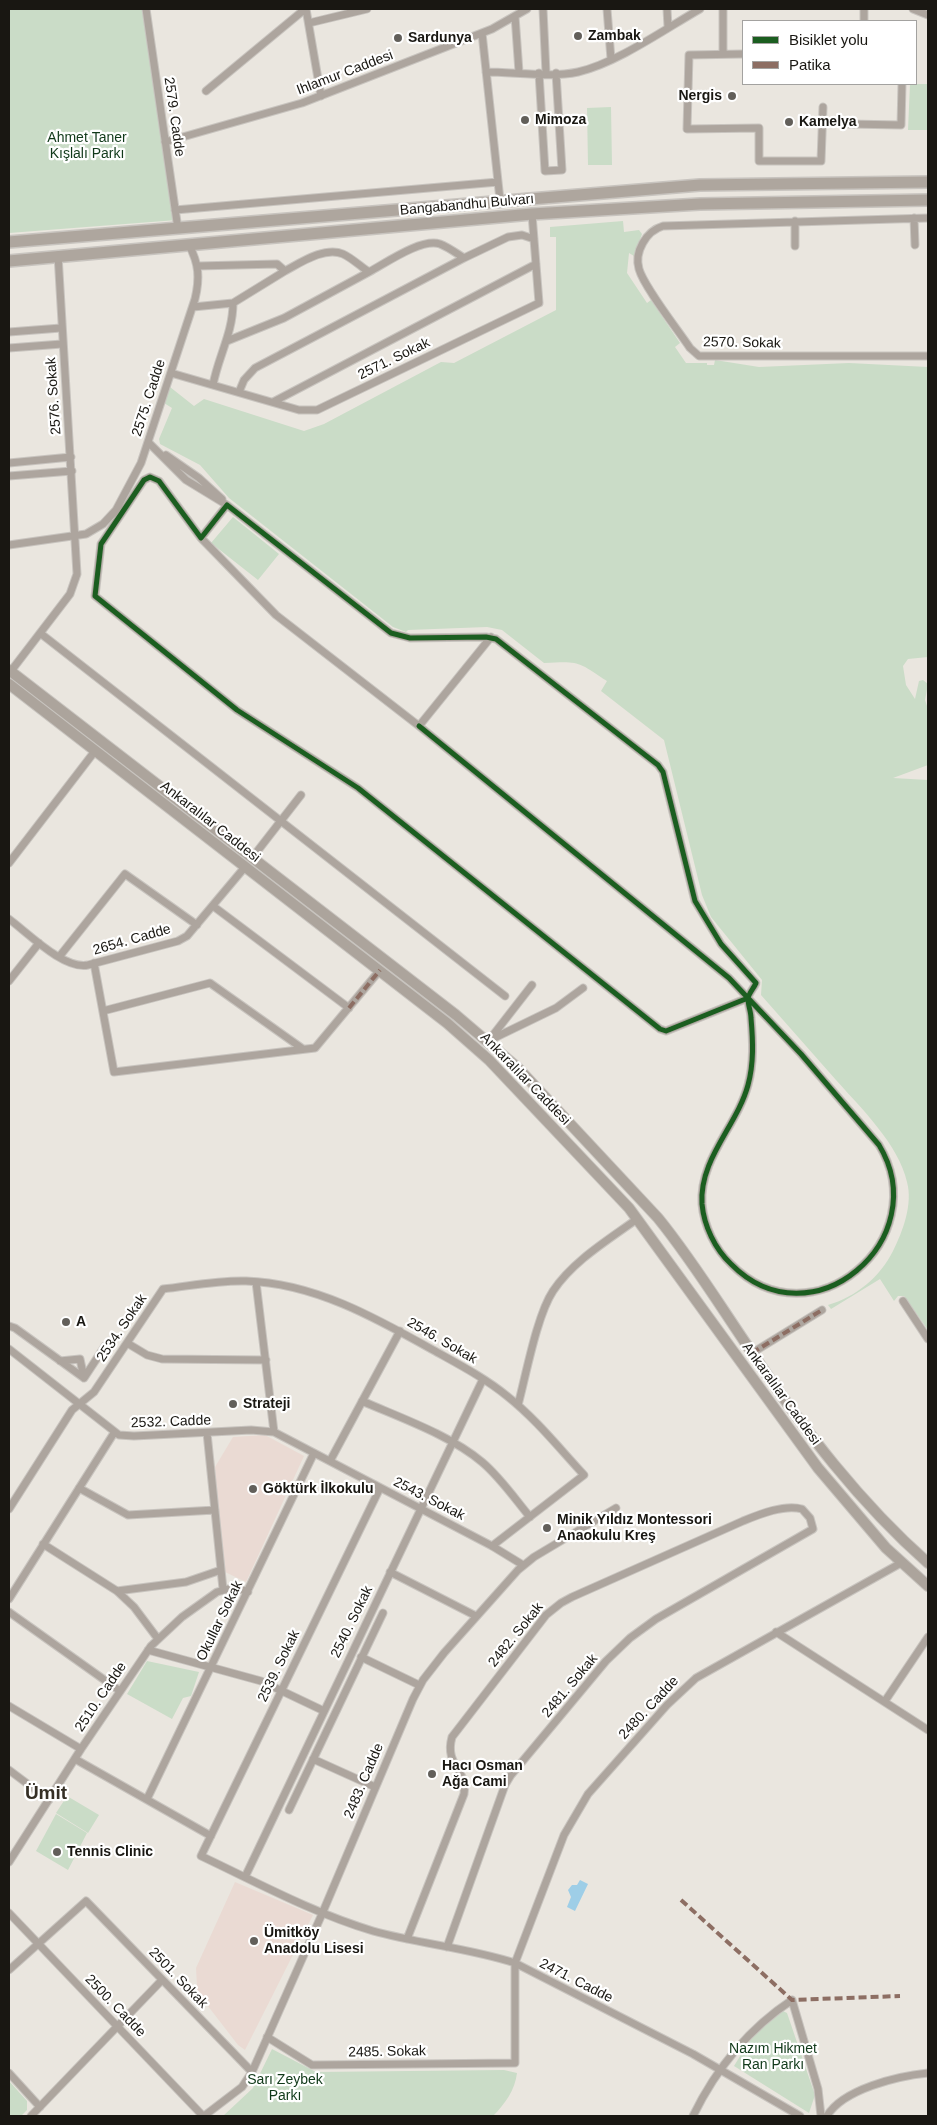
<!DOCTYPE html>
<meta charset="utf-8">
<style>
body{margin:0}
#map{position:relative;width:937px;height:2125px;overflow:hidden;background:#eae6df;font-family:Helvetica,sans-serif}
canvas{display:block}
.frame{position:absolute;inset:0;border:10px solid #191712;pointer-events:none}
.legend{position:absolute;left:742px;top:20px;width:175px;height:65px;box-sizing:border-box;background:#fff;border:1px solid #a3a2a0;margin:0;padding:6px 9px;list-style:none;font-size:15px;color:#191712}
.legend li{display:flex;align-items:center;gap:10px;height:25px}
.legend b{width:25px;border:1px solid #a3a2a0}
</style>
<div id="map">
<canvas width="937" height="2125"></canvas>
<div class="frame"></div>
<ul class="legend">
<li><b style="height:6px;background:#1b5e20"></b>Bisiklet yolu</li>
<li><b style="height:6px;background:#8d6e63"></b>Patika</li>
</ul>
</div>
<script>
const c = document.querySelector('canvas').getContext('2d');
c.lineJoin = 'round';
function fill(path, color) { c.fillStyle = color; c.fill(path, 'evenodd'); }
function trace(path, color, width, dash) { c.strokeStyle = color; c.lineWidth = width; c.lineCap = dash ? 'butt' : 'round'; c.setLineDash(dash || []); c.stroke(path); }
function label(font, color, halo, rows, align = 'center') {
  c.font = font + ' Helvetica,sans-serif'; c.lineWidth = 4.5; c.setLineDash([]); c.textBaseline = 'middle'; c.strokeStyle = halo; c.fillStyle = color; for (const [text, x, y, turn = 0] of rows) {
    c.save(); c.translate(x, y); c.rotate((+turn || 0) * Math.PI / 180); c.textAlign = isNaN(turn) ? turn : align; if (halo) c.strokeText(text, 0, 0); c.fillText(text, 0, 0); c.restore();
  }
}
const education = new Path2D(`
 M265,1435L304,1456L246,1582L225,1572L217,1511L215,1467L233,1437Z
 M235,1882L313,1915L245,2050L238,2045L194,1988L197,1986L196,1968Z`);
const green = new Path2D(`
 M9,9H146L177,220L9,233Z
 M910,84H928V130H908Z
 M611,107L612,165H588L587,108Z
 M623,221L624,232L639,230L642,234L634,256L629,253L627,273L647,303L651,300L680,343L675,347L686,363H707V365H714L715,360L759,367L849,363L928,367V657L908,659L903,666L906,685L915,699L919,681L923,680L928,684L925,700L928,709V765L893,778L928,780V1330L904,1296H898L894,1301L880,1279L831,1309L828,1305C856,1297 880,1277 893,1251C903,1231 913,1204 907,1182C899,1145 861,1108 836,1080C811,1052 786,1023 761,995L762,980L711,917L702,895L664,740L601,691L607,681C577,661 579,661 544,663L502,630L487,627L408,630L406,632L393,627L229,498L200,465L160,444L159,439L172,408L164,403L170,387L194,406L204,399L304,431L324,424L441,362L454,363L556,310V237H550V227Z
 M233,517L279,554L258,580L211,543Z
 M147,1661L199,1672L191,1696L183,1698L172,1719L127,1694Z
 M67,1796L99,1815L88,1833L56,1813Z
 M56,1814L87,1833L68,1870L36,1851Z
 M783,2011L787,2013L815,2095L809,2113L734,2066L753,2035Z
 M272,2049L316,2072L504,2070L517,2073C515,2090 505,2104 493,2116H223L253,2088Z
 M9,2081L27,2101V2110L21,2116H9Z`);
const water = new Path2D(`
 M580,1880L588,1884L575,1911L567,1907L571,1897L568,1890L572,1885H577Z`);
const street = new Path2D(`
 M146,9L178,229
 M306,9L321,96
 M543,9L546,73
 M607,9L611,59
 M667,9L668,27
 M723,9V54
 M913,9L928,15
 M515,16L519,72
 M864,21V9
 M309,23L367,9
 M482,33L500,200
 M743,54L689,55L687,129L759,128V161H821L823,107
 M486,72C514,72 551,78 578,72C617,63 665,29 700,9
 M539,73L545,171L562,170L556,73
 M206,91L305,9
 M848,124L901,125L902,84
 M165,142L302,103L492,29L527,9
 M175,210L498,182
 M914,218L915,245
 M928,218L663,226C646,231 634,252 639,269C644,287 678,330 690,348L699,356H928
 M795,221V246
 M198,266L277,264L285,271C300,263 325,246 343,254C352,258 361,267 369,272C386,263 421,238 440,244C448,247 456,253 464,258
 M233,303L285,271
 M193,307L233,303C233,333 218,357 213,385
 M9,332L61,328
 M227,341L284,318L369,272
 M9,348L62,344
 M171,373L299,410H317L539,303L532,214
 M239,392L244,380L255,368L464,258L508,237L522,235L534,239
 M273,402L536,264
 M148,442L186,480L227,505
 M166,455L199,478L222,499
 M9,463L71,457
 M9,476L72,471
 M201,538L276,615L419,726L491,637
 M9,545L86,534L103,524L116,510L141,463L195,299C200,278 199,264 189,245
 M40,633L505,996
 M11,671L70,594L77,574L58,255
 M419,726L729,978L801,1054L879,1145C936,1239 812,1346 731,1264C715,1249 704,1226 702,1204C699,1159 737,1126 748,1085C754,1063 753,1041 751,1018C751,1012 748,1005 748,999C748,994 754,988 756,983L721,944L695,901L663,772L658,765L496,639L486,637L410,638L391,633L227,505L201,538L159,481L150,477L144,480L101,544L95,596L237,710L358,788L660,1029L666,1031L748,998
 M252,858L301,795
 M9,863L95,751
 M213,906L349,1008
 M9,919C28,933 64,970 88,965L178,941L187,936L245,867
 M59,957L125,874L197,925
 M94,963L114,1072L315,1048L380,970
 M9,981L39,943
 M103,1011L210,983L303,1049
 M490,1039L532,985
 M488,1041L556,1008L583,988
 M256,1282L274,1432
 M903,1301L928,1339
 M9,1326L15,1328L84,1378
 M127,1343L147,1355L162,1359L266,1360
 M9,1349L119,1435L134,1436L251,1430L274,1432L492,1546L523,1565
 M752,1353L822,1310
 M60,1361L80,1359L84,1378L105,1346
 M362,1401C401,1418 450,1435 482,1462C500,1477 515,1499 530,1517
 M518,1405C526,1375 537,1315 553,1291C573,1261 608,1240 637,1219
 M207,1433L223,1589
 M330,1461L400,1331
 M79,1488L128,1515L215,1510
 M380,1488L201,1856C258,1883 313,1913 373,1931C420,1944 469,1948 515,1963L693,2054L800,2116
 M9,1509L72,1410L94,1392L163,1289C190,1286 219,1280 246,1281C314,1283 376,1318 433,1350C458,1364 485,1378 507,1396C536,1419 559,1448 584,1475L492,1546
 M43,1544L117,1591L134,1607L158,1639
 M390,1572L476,1616
 M117,1591L186,1582L221,1570
 M9,1599L114,1433
 M9,1612L120,1691
 M776,1632L928,1730
 M148,1650L261,1681L324,1711
 M361,1657L419,1685
 M885,1701L928,1637
 M9,1706L81,1749
 M75,1759L211,1836
 M313,1759L375,1787
 M9,1770L49,1800
 M147,1799L314,1453
 M289,1810L383,1613
 M9,1862L81,1749L151,1646L182,1617L217,1592L235,1587L248,1592
 M245,1877L483,1379
 M9,1913L203,2116
 M407,1939L464,1794C468,1769 444,1766 452,1737L546,1615L561,1603L572,1597L743,1521C760,1514 785,1504 802,1509L810,1518L813,1529L656,1619L630,1638L606,1661L511,1775L505,1785L447,1947
 M9,1970L86,1901L252,2072
 M267,2037L312,2065L515,2063V1963L564,1835L588,1794L667,1705L696,1678L901,1563
 M9,2073L40,2107
 M31,2116L162,1980
 M204,2116L242,2087L252,2072L322,1914L413,1699L423,1680L444,1653L518,1570L534,1557L616,1508
 M693,2116C716,2069 748,2029 792,2000L818,2089L821,2116
 M827,2116C843,2089 898,2076 928,2073`);
const secondary = new Path2D(`
 M9,670L456,1015L518,1068L658,1218C693,1261 722,1309 753,1354C804,1430 860,1503 928,1563
 M9,684L447,1023L489,1060L629,1208L818,1468L886,1548L928,1586`);
const primary = new Path2D(`
 M9,242L700,185L928,182
 M9,261L532,214L700,204L928,200`);
const quiet = new Path2D(`
 M349,1008L380,970
 M752,1353L822,1310
 M681,1900L792,2000L900,1996`);
const cycleway = new Path2D(`
 M419,726L729,978L801,1054L879,1145C936,1239 812,1346 731,1264C715,1249 704,1226 702,1204C699,1159 737,1126 748,1085C754,1063 753,1041 751,1018C751,1012 748,1005 748,999C748,994 754,988 756,983L721,944L695,901L663,772L658,765L496,639L486,637L410,638L391,633L227,505L201,538L159,481L150,477L144,480L101,544L95,596L237,710L358,788L660,1029L666,1031L748,998`);
const markers = [
 [578,36,5,"#625f5a"],
 [398,38,5,"#625f5a"],
 [732,96,5,"#625f5a"],
 [525,120,5,"#625f5a"],
 [789,122,5,"#625f5a"],
 [66,1322,5,"#625f5a"],
 [233,1404,5,"#625f5a"],
 [253,1489,5,"#625f5a"],
 [547,1528,5,"#625f5a"],
 [432,1774,5,"#625f5a"],
 [57,1852,5,"#625f5a"],
 [254,1941,5,"#625f5a"]
];
const poiNames = [
 ["Zambak",588,36],
 ["Sardunya",408,38],
 ["Nergis",722,96,"right"],
 ["Mimoza",535,120],
 ["Kamelya",799,122],
 ["A",76,1322],
 ["Strateji",243,1404],
 ["Göktürk İlkokulu",263,1489],
 ["Minik Yıldız Montessori",557,1520],
 ["Anaokulu Kreş",557,1536],
 ["Hacı Osman",442,1766],
 ["Ağa Cami",442,1782],
 ["Tennis Clinic",67,1852],
 ["Ümitköy",264,1933],
 ["Anadolu Lisesi",264,1949]
];
const streetNames = [
 ["Ihlamur Caddesi",345,73,-21],
 ["2579. Cadde",174,117,82],
 ["Bangabandhu Bulvarı",467,205,-5],
 ["2570. Sokak",742,343,1],
 ["2571. Sokak",394,359,-26],
 ["2576. Sokak",54,396,-94],
 ["2575. Cadde",149,398,-72],
 ["Ankaralılar Caddesi",210,822,38],
 ["2654. Cadde",132,940,-16],
 ["Ankaralılar Caddesi",525,1079,46],
 ["2534. Sokak",122,1328,-56],
 ["2546. Sokak",442,1341,30],
 ["Ankaralılar Caddesi",781,1394,54],
 ["2532. Cadde",171,1422,-2],
 ["2543. Sokak",429,1499,27],
 ["Okullar Sokak",220,1621,-64],
 ["2540. Sokak",352,1622,-64],
 ["2482. Sokak",516,1635,-51],
 ["2539. Sokak",279,1666,-64],
 ["2481. Sokak",570,1686,-50],
 ["2510. Cadde",101,1697,-56],
 ["2480. Cadde",649,1708,-47],
 ["2483. Cadde",364,1781,-67],
 ["2501. Sokak",178,1978,46],
 ["2471. Cadde",576,1981,27],
 ["2500. Cadde",115,2006,46],
 ["2485. Sokak",387,2052,-1]
];
const parkNames = [
 ["Ahmet Taner",87,138],
 ["Kışlalı Parkı",87,154],
 ["Nazım Hikmet",773,2049],
 ["Ran Parkı",773,2065],
 ["Sarı Zeybek",285,2080],
 ["Parkı",285,2096]
];
const districtNames = [
 ["Ümit",46,1794]
];
fill(education, '#eadad3');
fill(green, '#cadcc7');
fill(water, '#9ecee7');
trace(street, '#c8c4bf', 9);
trace(secondary, '#c8c4bf', 12);
trace(primary, '#c8c4bf', 14);
trace(street, '#ada59e', 7);
trace(secondary, '#aca49c', 10);
trace(primary, '#aea69e', 11);
trace(quiet, '#8d6e63', 4, [8, 4]);
trace(cycleway, '#1b5e20', 5);
for (const [x, y, r, color] of markers) { const dot = new Path2D(); dot.arc(x, y, r, 0, 2 * Math.PI); c.fillStyle = color; c.fill(dot); trace(dot, '#fff', 2); }
label('bold 14px', '#191712', '#fff', poiNames, 'left');
label('14px', '#191712', '#fff', streetNames);
label('14px', '#103919', '#fff', parkNames);
label('bold 19px', '#352f25', '#fff', districtNames);
</script>
